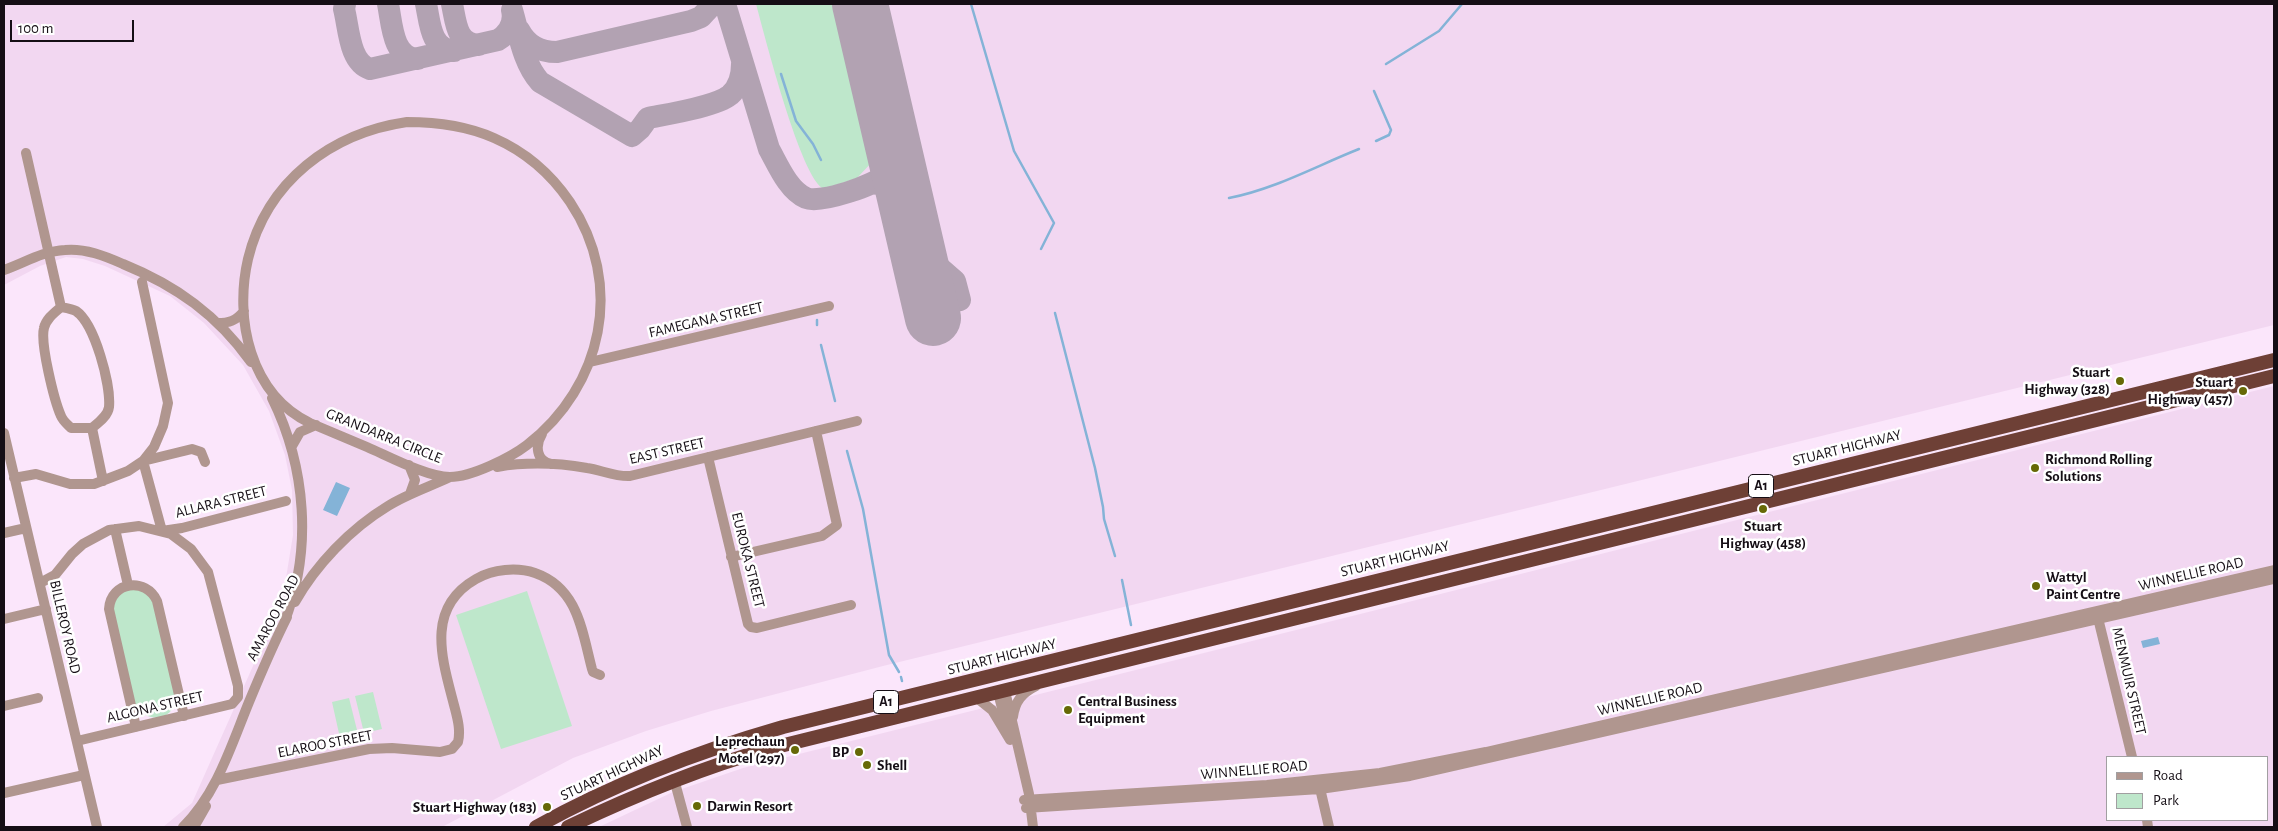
<!DOCTYPE html>
<style>
body{margin:0}
#map{position:relative;width:2278px;height:831px;overflow:hidden;background:#fbe6fb;font-family:"Alegreya Sans",sans-serif}
canvas{display:block}
.frame{position:absolute;inset:0;border:5px solid #150e15;pointer-events:none}
.legend{position:absolute;left:2106px;top:756px;width:162px;height:65px;box-sizing:border-box;background:#fff;border:1px solid #a19fa1;margin:0;padding:6px 9px;list-style:none;font-size:15px;color:#150e15}
.legend li{display:flex;align-items:center;gap:10px;height:25px}
.legend b{width:25px;border:1px solid #a19fa1}
.scale{position:absolute;left:10px;top:20px;width:124px;height:22px;box-sizing:border-box;border:2px solid #150e15;border-top:0;padding-left:6px;font-size:15px;line-height:18px;white-space:nowrap;color:#150e15;-webkit-text-stroke:4px #fff;paint-order:stroke}
</style>
<div id="map">
<canvas width="2278" height="831"></canvas>
<div class="frame"></div>
<ul class="legend">
<li><b style="height:6px;background:#b0968f"></b>Road</li>
<li><b style="height:14px;background:#bee7cb"></b>Park</li>
</ul>
<div class="scale">100 m</div>
</div>
<script>
const c = document.querySelector('canvas').getContext('2d');
c.lineJoin = 'round';
function fill(path, color) { c.fillStyle = color; c.fill(path, 'evenodd'); }
function trace(path, color, width, dash) { c.strokeStyle = color; c.lineWidth = width; c.lineCap = dash ? 'butt' : 'round'; c.setLineDash(dash || []); c.stroke(path); }
function label(font, color, halo, rows, align = 'center') {
  c.font = font + ' "Alegreya Sans",sans-serif'; c.lineWidth = 5; c.setLineDash([]); c.textBaseline = 'middle'; c.strokeStyle = halo; c.fillStyle = color; for (const [text, x, y, turn = 0] of rows) {
    c.save(); c.translate(x, y); c.rotate((+turn || 0) * Math.PI / 180); c.textAlign = isNaN(turn) ? turn : align; if (halo) c.strokeText(text, 0, 0); c.fillText(text, 0, 0); c.restore();
  }
}
const built = new Path2D(`
 M4,4H2274V325L883,666L711,711L646,731L573,758L442,827H163L192,803L273,621L285,584L293,535L292,490L285,455L269,411L243,365L204,323L170,296L105,266L83,259L66,257L40,266L4,285Z
 M2274,386V827H599L673,792L743,768ZM2107,757H2267V820H2107Z`);
const green = new Path2D(`
 M756,4H837L873,161L857,178L824,189C801,180 764,33 756,4Z
 M126,590H142L152,599L176,697C174,723 145,724 134,703L113,607L117,597Z
 M527,591L572,726L501,749L456,615Z
 M373,692L382,729L364,733L355,696Z
 M349,698L358,734L340,738L332,702Z`);
const water = new Path2D(`
 M336,482L350,488L337,516L323,510Z
 M2158,637L2160,644L2143,648L2141,641Z`);
const stream = new Path2D(`
 M971,4L1014,151L1054,223L1041,249
 M1386,64L1439,31L1462,4
 M781,74L796,121L813,144L821,160
 M1374,91L1391,130L1389,135L1376,141
 M1229,198C1275,189 1316,166 1359,149
 M1055,313L1095,468L1103,507L1104,519L1115,556
 M817,320V325
 M821,345L835,401
 M847,451L863,509L889,655L899,672
 M1122,580L1131,625
 M901,677L902,681`);
const taxiway = new Path2D(`
 M345,4L344,9C349,28 349,62 370,69L498,40C509,33 515,23 512,10
 M388,4C392,23 392,58 418,59
 M426,4C430,22 430,49 454,51
 M452,4C456,22 456,44 479,45
 M725,4L769,149C778,165 788,190 806,198C820,204 876,185 886,174C892,166 893,158 894,149
 M512,10C519,34 523,63 540,82L632,136L640,129L648,118C668,114 715,107 730,95C739,87 742,75 742,64
 M519,30C527,45 539,52 557,52L691,21L701,17L713,4
 M870,184C889,181 900,189 907,206
 M916,247L955,281L960,300L930,307`);
const runway = new Path2D(`
 M860,4L933,318`);
const minor = new Path2D(`
 M407,122C437,122 467,126 494,138C526,152 551,174 570,202C625,284 603,386 527,445C510,458 471,477 450,477C427,477 388,456 367,447C348,439 329,431 310,423C250,394 234,319 248,259C267,181 331,133 407,122Z
 M26,153L61,307
 M4,270C24,263 43,251 65,250C85,248 105,256 123,264C177,286 217,315 251,362
 M61,307C66,308 72,309 76,311C95,324 111,385 109,407C108,416 98,423 92,428H71C67,424 63,421 61,416C54,400 40,343 44,328C46,319 54,313 61,307Z
 M217,323C229,323 236,321 244,311
 M590,362L829,306
 M272,398C306,467 313,550 284,623
 M92,428L103,481
 M4,433L97,827
 M542,434C535,445 536,461 551,464
 M292,446L300,432L316,425
 M708,457L748,624L751,627L757,628L851,605
 M205,462L201,452L192,449L143,461L162,531L182,528L286,501
 M409,465L415,480L410,494
 M497,467C526,462 558,463 587,468C601,470 616,477 630,476L857,421
 M14,478L36,474L70,484H94L128,471L143,461L154,447L163,426L168,403L142,282
 M115,529L128,585
 M4,533L26,528
 M731,557L822,536L837,525L816,431
 M40,583L55,575L72,554L83,544L109,530L139,526L171,534L191,549L208,572L238,686V697L232,704L77,741
 M295,602C316,565 350,529 388,506C407,494 429,487 450,477
 M2097,614L2132,757
 M4,619L46,609
 M1005,691L1029,794L1033,827
 M998,693L1007,727
 M977,698L992,710L1010,740
 M4,706L38,698
 M1013,717C1015,701 1022,693 1036,686
 M136,727L109,609C111,581 146,577 157,601L184,716
 M674,779L687,827
 M217,780L369,749L392,748L440,752L452,749L458,742C461,729 457,717 454,705C442,659 425,608 476,579C493,569 517,567 535,573C578,588 582,631 592,669L593,672L600,675
 M1319,784L1329,827
 M4,793L84,775
 M1024,800L1267,785L1380,773L1486,752L2274,570
 M1026,808L1320,789L1410,776L2274,579
 M2147,820L2148,827
 M183,827C217,793 231,746 249,702C261,673 273,645 287,617
 M194,827L206,806`);
const trunk = new Path2D(`
 M536,827C615,783 696,752 783,727L2274,360
 M568,827C633,796 698,769 768,749L2274,376`);
const markers = [
 [2120,381,5,"#666906"],
 [2243,391,5,"#666906"],
 [2035,468,5,"#666906"],
 [1763,509,5,"#666906"],
 [2036,586,5,"#666906"],
 [1068,710,5,"#666906"],
 [795,750,5,"#666906"],
 [859,752,5,"#666906"],
 [867,765,5,"#666906"],
 [697,806,5,"#666906"],
 [547,807,5,"#666906"]
];
const shields = [
 [1761,486,25],
 [886,702,25]
];
const shieldNames = [
 ["A1",1761,486],
 ["A1",886,702]
];
const streetNames = [
 ["FAMEGANA STREET",706,320,-13],
 ["GRANDARRA CIRCLE",384,436,22],
 ["STUART HIGHWAY",1847,448,-14],
 ["EAST STREET",667,451,-13],
 ["ALLARA STREET",221,502,-14],
 ["STUART HIGHWAY",1395,559,-14],
 ["EUROKA STREET",748,560,76],
 ["WINNELLIE ROAD",2191,574,-13],
 ["AMAROO ROAD",273,618,-62],
 ["BILLEROY ROAD",65,627,77],
 ["STUART HIGHWAY",1002,657,-14],
 ["MENMUIR STREET",2129,681,77],
 ["WINNELLIE ROAD",1650,699,-13],
 ["ALGONA STREET",155,707,-13],
 ["ELAROO STREET",325,744,-11],
 ["WINNELLIE ROAD",1254,770,-5],
 ["STUART HIGHWAY",612,773,-25]
];
const poiNames = [
 ["Stuart",2110,372],
 ["Highway (328)",2110,389],
 ["Stuart",2233,382],
 ["Highway (457)",2233,399],
 ["Richmond Rolling",2045,459,"left"],
 ["Solutions",2045,476,"left"],
 ["Stuart",1763,526,"center"],
 ["Highway (458)",1763,543,"center"],
 ["Wattyl",2046,577,"left"],
 ["Paint Centre",2046,594,"left"],
 ["Central Business",1078,701,"left"],
 ["Equipment",1078,718,"left"],
 ["Leprechaun",785,741],
 ["Motel (297)",785,758],
 ["BP",849,752],
 ["Shell",877,765,"left"],
 ["Darwin Resort",707,806,"left"],
 ["Stuart Highway (183)",537,807]
];
fill(built, '#f2d7f1');
fill(green, '#bee7cb');
fill(water, '#84b3d7');
trace(stream, '#84b3d7', 2.5);
trace(taxiway, '#b2a2b2', 22);
trace(runway, '#b2a2b2', 56);
trace(minor, '#b0968f', 10);
trace(trunk, '#6e4036', 14);
for (const [x, y, r, color] of markers) { const dot = new Path2D(); dot.arc(x, y, r, 0, 2 * Math.PI); c.fillStyle = color; c.fill(dot); trace(dot, '#fff', 2); }
for (const [x, y, w] of shields) { const box = new Path2D(); box.roundRect(x - w / 2, y - 11.5, w, 23, 4); c.fillStyle = '#fff'; c.fill(box); trace(box, '#150e15', 1); }
label('bold 14px', '#150e15', null, shieldNames);
label('15px', '#150e15', '#fff', streetNames);
label('bold 15px', '#150e15', '#fff', poiNames, 'right');
</script>
